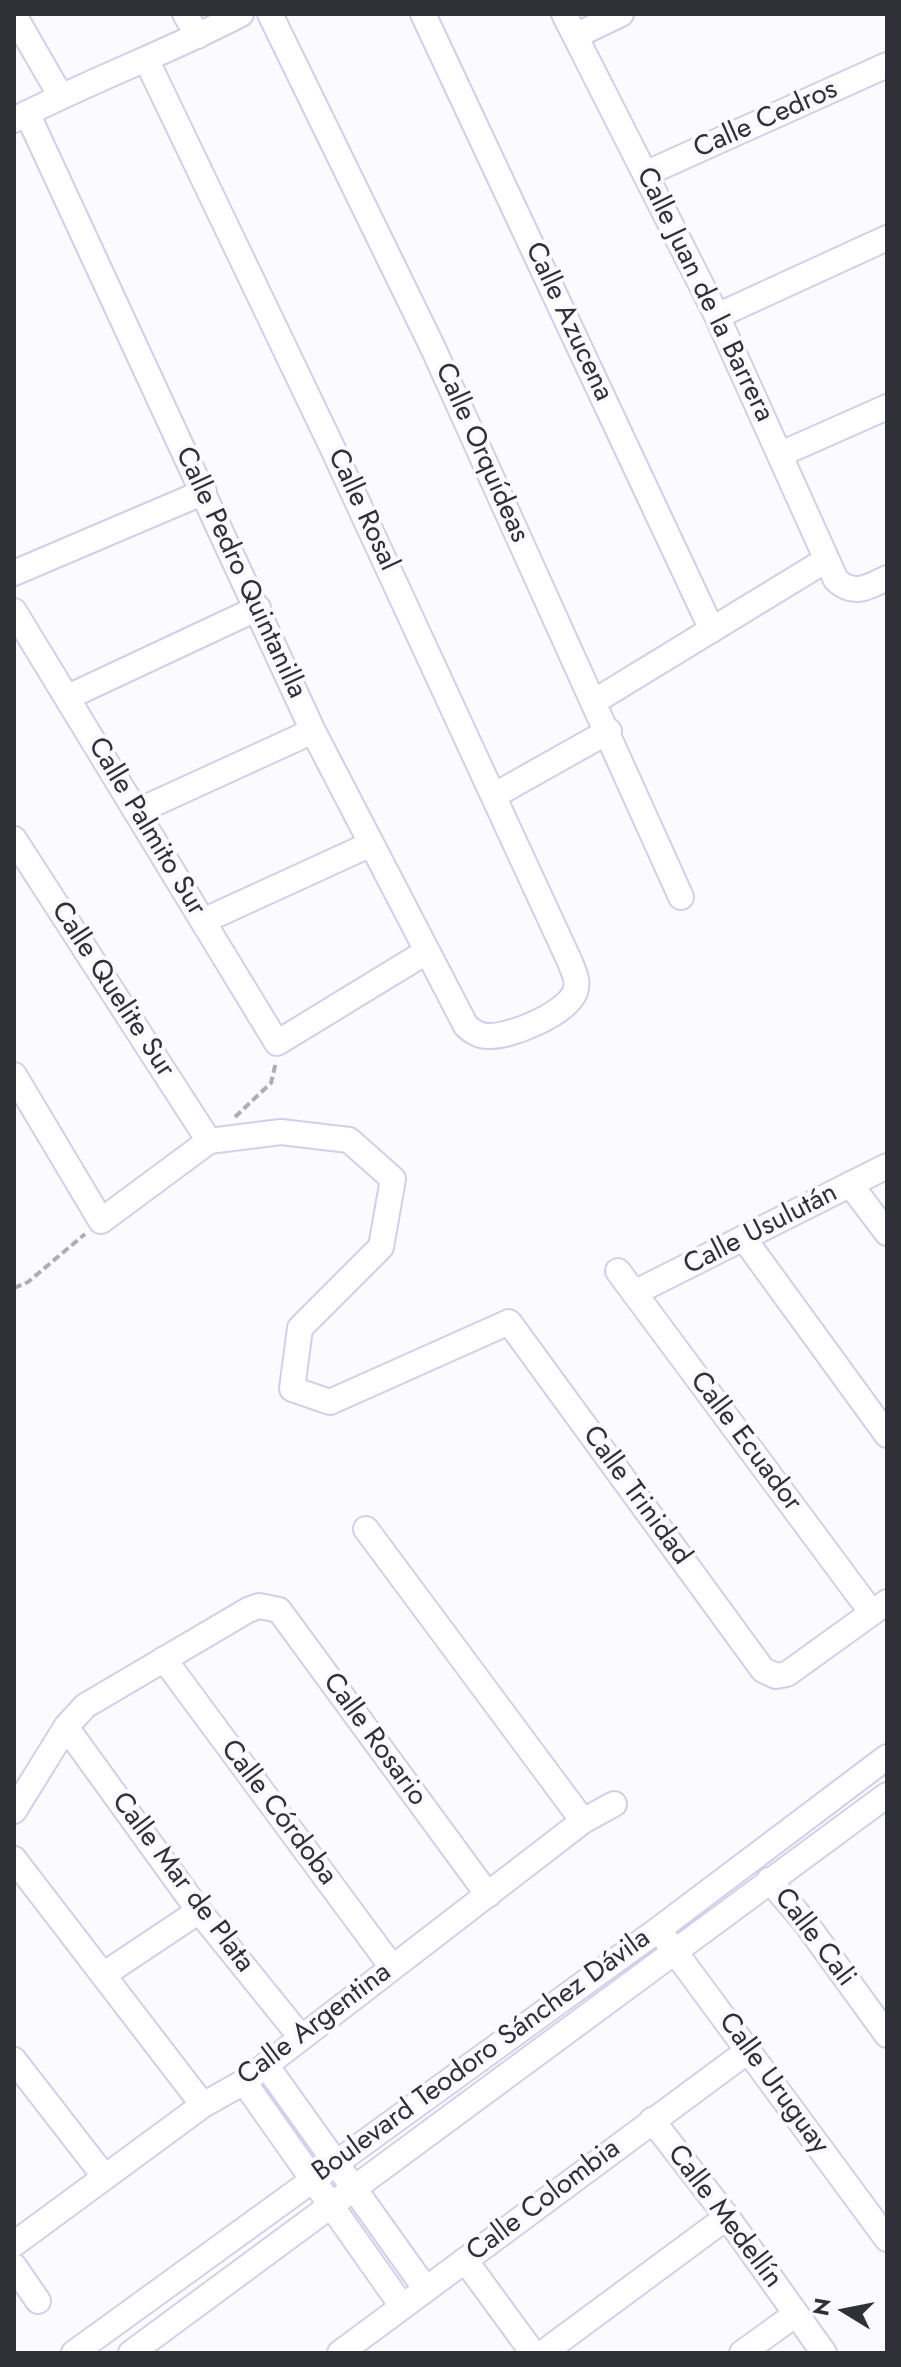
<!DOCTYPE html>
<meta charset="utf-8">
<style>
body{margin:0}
#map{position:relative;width:901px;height:2367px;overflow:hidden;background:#fafaff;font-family:Jost,sans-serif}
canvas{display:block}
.frame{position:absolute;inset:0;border:16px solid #303039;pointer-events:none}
.north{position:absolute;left:805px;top:2271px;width:80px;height:80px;-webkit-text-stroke:6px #fafaff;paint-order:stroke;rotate:280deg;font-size:22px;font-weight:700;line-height:32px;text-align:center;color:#303039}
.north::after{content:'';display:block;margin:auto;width:28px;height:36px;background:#303039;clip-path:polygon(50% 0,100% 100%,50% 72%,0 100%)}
</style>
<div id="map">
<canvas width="901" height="2367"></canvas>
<div class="frame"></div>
<div class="north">N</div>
</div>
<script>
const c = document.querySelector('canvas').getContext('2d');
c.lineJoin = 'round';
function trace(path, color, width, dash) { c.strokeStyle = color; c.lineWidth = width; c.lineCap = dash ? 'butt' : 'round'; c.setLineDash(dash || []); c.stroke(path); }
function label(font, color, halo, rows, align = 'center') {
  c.font = font + ' Jost,sans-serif'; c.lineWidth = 8; c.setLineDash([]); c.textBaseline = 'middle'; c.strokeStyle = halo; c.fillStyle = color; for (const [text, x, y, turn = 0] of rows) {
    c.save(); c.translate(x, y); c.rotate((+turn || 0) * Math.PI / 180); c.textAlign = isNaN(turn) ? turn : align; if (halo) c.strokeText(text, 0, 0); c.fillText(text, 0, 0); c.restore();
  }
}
const path = new Path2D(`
 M235,1117L271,1083L276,1062
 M14,1288L28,1282L85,1234`);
const minor = new Path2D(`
 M185,14L198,36
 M270,14L433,348L681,897
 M423,14L712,630
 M564,14L717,316L836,580C854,596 867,588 887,578
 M14,15L60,95
 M575,36L621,14
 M27,113L313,731L466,1026C473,1032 479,1036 488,1036C511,1037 566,1014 575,992C579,981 574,973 570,962L332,447L147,61
 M14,120C88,81 167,53 241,14
 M645,174L887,65
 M717,316L887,238
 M781,454L887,407
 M14,573L204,492
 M14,611L277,1043L426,952
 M68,697L258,608
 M595,701L826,560
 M495,795L609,731
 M136,812L313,731
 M14,839L209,1141
 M203,921L369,845
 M14,1075L101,1221L209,1141L281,1132L349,1140L393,1179L381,1247L300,1328L292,1389L330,1402L509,1322L763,1670L776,1676L787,1674L887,1602
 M850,1184L887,1233
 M745,1240L887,1435
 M618,1271L872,1613
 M634,1293L887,1166
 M366,1529L583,1821
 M164,1659L392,1967
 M66,1727L199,1911L300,2036
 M14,1811L66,1727L85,1706L248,1610L259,1606L279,1610L488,1895
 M14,1859L203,2105
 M769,1880L805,1922L887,2035
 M667,1941L887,2239
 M103,1975L199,1911
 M14,2060L104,2176
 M266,2065L425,2288
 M244,2082L402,2306
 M652,2120L727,2217L824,2353
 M14,2244L203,2105L244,2082L583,1821L614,1804
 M465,2260L533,2353
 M14,2266L38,2301
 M74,2353L659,1929L887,1757
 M131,2353L887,1795
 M340,2353L749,2050
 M543,2353L727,2217
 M742,2353L796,2314`);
const streetNames = [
 ["Calle Cedros",766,120,-24],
 ["Calle Juan de la Barrera",704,295,64],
 ["Calle Azucena",568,322,65],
 ["Calle Orquídeas",481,453,66],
 ["Calle Rosal",362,510,65],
 ["Calle Pedro Quintanilla",240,573,65],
 ["Calle Palmito Sur",146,827,59],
 ["Calle Quelite Sur",112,990,57],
 ["Calle Usulután",761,1230,-27],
 ["Calle Ecuador",745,1442,53],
 ["Calle Trinidad",636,1496,54],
 ["Calle Rosario",374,1740,54],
 ["Calle Córdoba",278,1813,53],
 ["Calle Mar de Plata",182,1883,53],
 ["Calle Cali",814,1938,53],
 ["Calle Argentina",315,2025,-37],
 ["Boulevard Teodoro Sánchez Dávila",482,2056,-36],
 ["Calle Uruguay",773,2084,54],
 ["Calle Colombia",544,2201,-37],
 ["Calle Medellín",724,2217,53]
];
trace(minor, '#d0d0e8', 28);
trace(path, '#adadb4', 4, [8, 4]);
trace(minor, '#fff', 24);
label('28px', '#303039', '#fafaff', streetNames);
</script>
